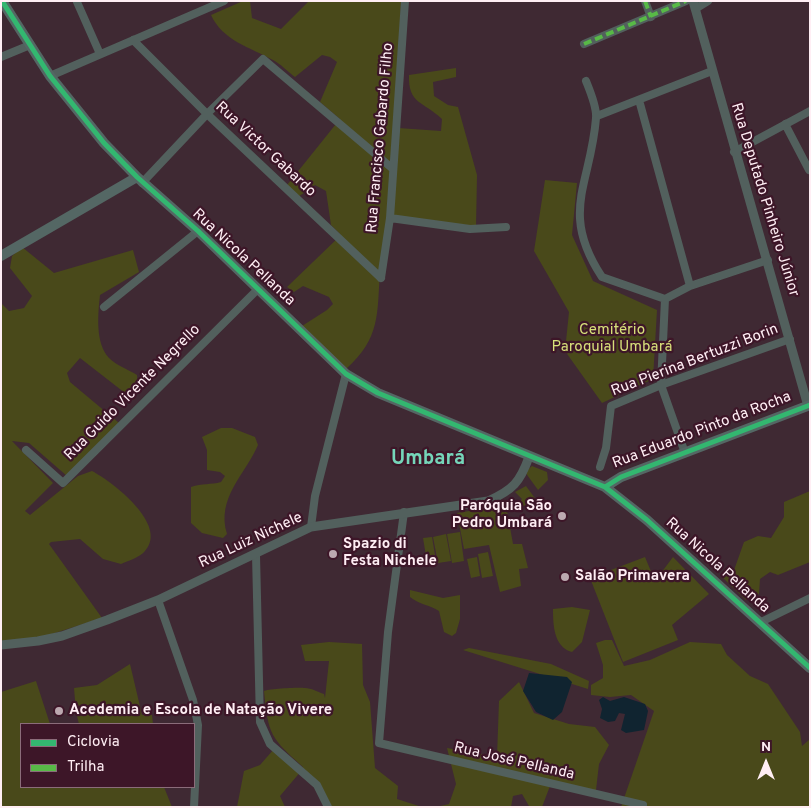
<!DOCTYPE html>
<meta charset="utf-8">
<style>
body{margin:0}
#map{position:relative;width:811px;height:808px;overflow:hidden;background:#3f2933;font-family:Overpass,sans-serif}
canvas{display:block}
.frame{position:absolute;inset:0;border:2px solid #ffeef4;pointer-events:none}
.legend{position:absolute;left:20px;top:723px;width:175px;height:65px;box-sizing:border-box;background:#3d1628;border:1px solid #8b6c7a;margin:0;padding:6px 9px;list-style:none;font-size:15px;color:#ffeef4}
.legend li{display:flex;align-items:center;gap:10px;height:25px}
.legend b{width:25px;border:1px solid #8b6c7a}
.north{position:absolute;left:741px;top:738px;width:50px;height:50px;-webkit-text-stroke:4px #3d1628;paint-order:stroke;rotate:0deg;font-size:14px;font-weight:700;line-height:20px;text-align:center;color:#ffeef4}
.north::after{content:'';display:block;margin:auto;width:18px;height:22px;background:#ffeef4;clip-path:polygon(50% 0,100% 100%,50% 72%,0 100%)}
</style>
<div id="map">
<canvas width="811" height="808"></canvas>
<div class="frame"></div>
<ul class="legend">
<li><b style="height:6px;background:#33b770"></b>Ciclovia</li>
<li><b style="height:6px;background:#58b947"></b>Trilha</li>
</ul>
<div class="north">N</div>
</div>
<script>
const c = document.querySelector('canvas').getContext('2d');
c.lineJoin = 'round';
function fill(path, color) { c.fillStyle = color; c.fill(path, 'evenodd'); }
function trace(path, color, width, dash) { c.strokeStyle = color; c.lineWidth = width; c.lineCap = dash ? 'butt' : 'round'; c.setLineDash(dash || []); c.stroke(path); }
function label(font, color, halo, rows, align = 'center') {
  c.font = font + ' Overpass,sans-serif'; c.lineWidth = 4.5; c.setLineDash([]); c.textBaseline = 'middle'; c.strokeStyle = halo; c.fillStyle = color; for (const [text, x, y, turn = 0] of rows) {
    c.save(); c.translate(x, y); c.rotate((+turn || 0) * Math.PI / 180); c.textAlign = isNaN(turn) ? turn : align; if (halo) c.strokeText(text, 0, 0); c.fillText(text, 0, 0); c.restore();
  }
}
const green = new Path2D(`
 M243,1H250L252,18L281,29L309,1H401L398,128L441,131L442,119C423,101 408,104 409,75L456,68V77L433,82L434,96L448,105L458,107L477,175L476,226L389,217C386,234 381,253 380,271C377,313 381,338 346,369L302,326L327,310L333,304L329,297L303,286L294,292L287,287L341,235L331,225L326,191L315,185L298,197L287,185L340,119L320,102L337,62L330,57L322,55L295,77C288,72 281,64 273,60C250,47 223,41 211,15Z
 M545,180L577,183L572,235L593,281L657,310L653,379L602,403L565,351L569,312L534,251Z
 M22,247L54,273L133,250L139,272L100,295C98,314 95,343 109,358C116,365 129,370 137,375L138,388L134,400L80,358L67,373L70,382L119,423L67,476L29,443L12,441L53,483L25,511L30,515L78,476L92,471C113,482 169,525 145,551C140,557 128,561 121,564L103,559L80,539L51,542L49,544L102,618L36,639L1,642V303L9,311L24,308L32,296L10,268L12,256Z
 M221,428H232L255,437L258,445C245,475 216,498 227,534L223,538L202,533L191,523V487C202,483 211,485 221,482L225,476L220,472L207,470V450L202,437Z
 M532,466L547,472L548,480L538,490L525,472Z
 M526,486L537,501L518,508L517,504L522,499L515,492Z
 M810,491V562L778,575L770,572L760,579L759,594L746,600L722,577L733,573L744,542L758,536L771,538L784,517V502Z
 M506,505L513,544H522L528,568L519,569L521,586L500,592L489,545L464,549L457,513Z
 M460,532L464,561L452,563L447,534Z
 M446,534L451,561L438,563L433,537Z
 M432,537L435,555L426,556L423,538Z
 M488,552L493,576L482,578L478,554Z
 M477,557L480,576L471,578L467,559Z
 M645,557L655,581L673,557L709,594L672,625L678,640L623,662L590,578Z
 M410,590L443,598L460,595V619L456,633L452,636L444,632L439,611C430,605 418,604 410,597Z
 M572,607L590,610L582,642L572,652C554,647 553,626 553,609Z
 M605,640H612L624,666L650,660L690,642L721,644L727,655L750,676L768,684L800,732L802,746L810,739V807H621L654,711L631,695L610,697L591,695V685L603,678V665L596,643Z
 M329,642L362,644L363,685L370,702L375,768L398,786L397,799L422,807H329L302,770L280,796L285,807H237L244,771L260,765L274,749L302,769L303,767C271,738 268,735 264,691C268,689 298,687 305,688C311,688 318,692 324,694L325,698L329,661H305L301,645Z
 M469,648L551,664L589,681L588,689L463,650Z
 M130,664L142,715H152L153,724H79L76,712L74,688L97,685Z
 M36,681L50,724H21V787H164L172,807H1V692Z
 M519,682L534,713L569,724L595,727L609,745L599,764L596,790L586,794L550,786L542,807L529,806L522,794L513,796L511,807H436L449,804L456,784L447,748L497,757L499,701Z`);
const water = new Path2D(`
 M529,673L567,677L572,682L562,712L553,720L536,712L523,691Z
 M603,697L610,701L624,697L645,704L648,711L644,730L626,733L621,730L625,714L619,713L615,721L608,722L600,718L602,709L599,700Z`);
const minor = new Path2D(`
 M645,1L651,17
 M77,2L100,54
 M695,9L708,1
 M133,40L207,114L381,278
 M584,44L686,1
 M1,57L30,45
 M50,76L224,1
 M586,81C590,91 597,107 596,118C591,184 559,212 602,277L665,299L690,286L768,260
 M639,100L690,286
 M597,116L712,71
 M785,124L809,170
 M734,152L810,111
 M142,183L207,114L263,59L393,169
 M390,218L470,229L506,227
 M381,278L390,218L405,1
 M665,299L661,385L685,453
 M104,307L198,231
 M26,450L63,483L258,289
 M600,467L606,448L611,406L661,385L790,339
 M404,512L388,632L379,743L643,805
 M311,527L315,496L346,374
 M256,555L260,722L270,744L317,785L328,807
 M158,600L193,700L198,725L194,807
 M761,622L810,598`);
const tertiary = new Path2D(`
 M693,1L808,406
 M1,645L38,641L62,636L107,620L158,600L311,527L488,501C513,490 520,482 529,457`);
const secondary = new Path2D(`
 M2,1L50,76L104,143L137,177L198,231L346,374L378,393L605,487L647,520L810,668
 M1,256L137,177
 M605,487L621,477L810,405`);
const quiet = new Path2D(`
 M645,1L651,17
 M584,44L686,1`);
const cycleway = new Path2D(`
 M2,1L50,76L104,143L137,177L198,231L346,374L378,393L605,487L647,520L810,668
 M605,487L621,477L810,405`);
const markers = [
 [562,516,5,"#bca9b0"],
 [333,554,5,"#bca9b0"],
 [565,577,5,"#bca9b0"],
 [59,711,5,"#bca9b0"]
];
const streetNames = [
 ["Rua Francisco Gabardo Filho",381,138,-85],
 ["Rua Victor Gabardo",265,150,43],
 ["Rua Deputado Pinheiro Júnior",764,200,73],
 ["Rua Nicola Pellanda",243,258,43],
 ["Rua Pierina Bertuzzi Borin",695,361,-21],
 ["Rua Guido Vicente Negrello",133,393,-45],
 ["Rua Eduardo Pinto da Rocha",702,431,-21],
 ["Rua Luiz Nichele",251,541,-25],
 ["Rua Nicola Pellanda",717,566,42],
 ["Rua José Pellanda",514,762,13]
];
const parkNames = [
 ["Cemitério",612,331],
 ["Paroquial Umbará",612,348]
];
const poiNames = [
 ["Paróquia São",552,507,"right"],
 ["Pedro Umbará",552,524,"right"],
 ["Spazio di",343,545],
 ["Festa Nichele",343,562],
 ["Salão Primavera",575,577],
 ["Acedemia e Escola de Natação Vivere",69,711]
];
const districtNames = [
 ["Umbará",428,460]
];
fill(green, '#49491a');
fill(water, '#102430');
trace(minor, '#52605d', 8);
trace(tertiary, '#52605d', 9);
trace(secondary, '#546764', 10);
trace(quiet, '#58b947', 4, [8, 4]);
trace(cycleway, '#33b770', 5);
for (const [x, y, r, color] of markers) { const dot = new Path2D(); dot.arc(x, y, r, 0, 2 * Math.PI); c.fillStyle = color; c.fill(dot); trace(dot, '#3d1628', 2); }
label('15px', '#ffeef4', '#3d1628', streetNames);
label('15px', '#d7e07a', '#3d1628', parkNames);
label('bold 15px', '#ffeef4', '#3d1628', poiNames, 'left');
label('bold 20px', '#75d5b9', '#3d1628', districtNames);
</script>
